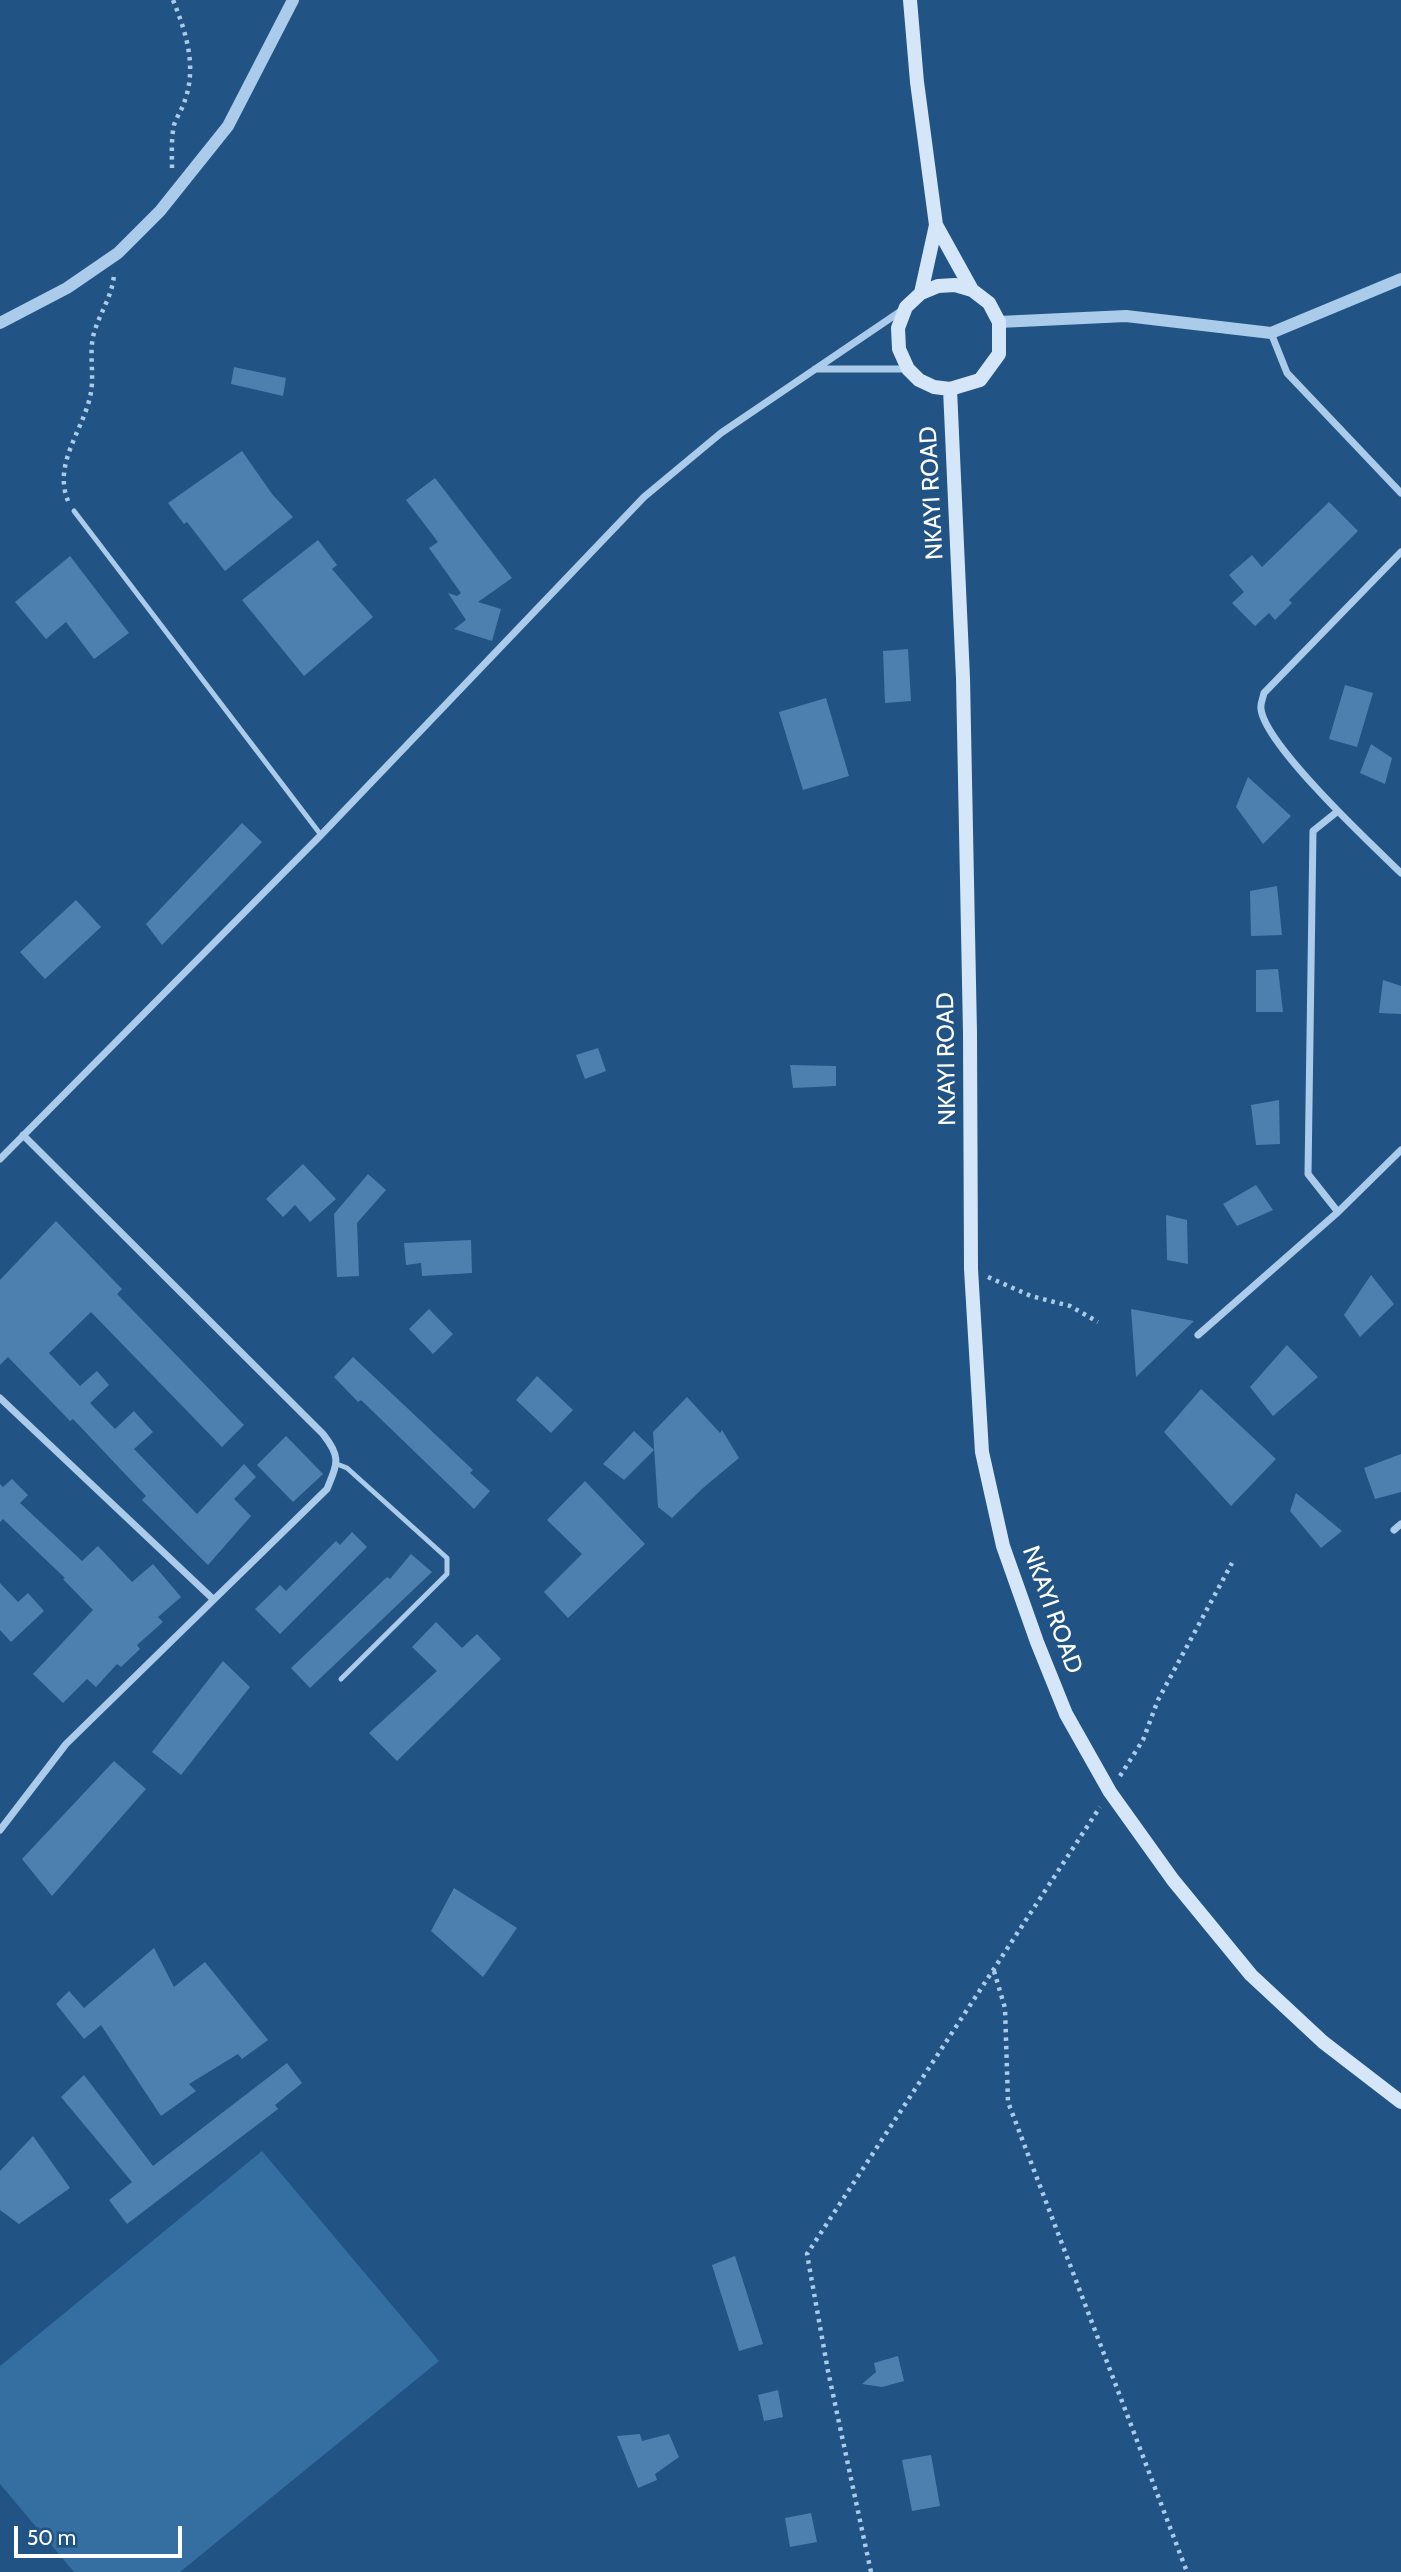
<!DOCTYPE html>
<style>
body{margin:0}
#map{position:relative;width:1401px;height:2572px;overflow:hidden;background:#215384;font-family:Cabin,sans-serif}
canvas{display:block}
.scale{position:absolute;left:14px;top:2526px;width:168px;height:32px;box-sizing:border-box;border:4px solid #fff;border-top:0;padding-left:9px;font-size:21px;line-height:24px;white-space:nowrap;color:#fff;-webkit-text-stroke:5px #215384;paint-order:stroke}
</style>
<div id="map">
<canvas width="1401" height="2572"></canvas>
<div class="scale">50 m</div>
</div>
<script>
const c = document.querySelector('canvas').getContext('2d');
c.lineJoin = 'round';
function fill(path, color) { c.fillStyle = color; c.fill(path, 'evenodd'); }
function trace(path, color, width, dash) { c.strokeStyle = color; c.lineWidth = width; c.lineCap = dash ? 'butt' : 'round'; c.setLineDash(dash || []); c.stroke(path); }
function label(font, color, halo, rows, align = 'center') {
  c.font = font + ' Cabin,sans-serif'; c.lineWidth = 5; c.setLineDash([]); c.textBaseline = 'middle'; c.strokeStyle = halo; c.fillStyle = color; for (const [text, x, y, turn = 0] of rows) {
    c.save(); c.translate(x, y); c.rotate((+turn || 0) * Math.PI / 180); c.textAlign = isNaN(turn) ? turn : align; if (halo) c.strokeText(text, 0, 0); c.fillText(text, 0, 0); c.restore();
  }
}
const green = new Path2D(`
 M262,2151L439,2361L180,2572H74L0,2484V2366Z`);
const building = new Path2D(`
 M234,367L286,378L283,396L231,384Z
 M242,451L272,494L293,517L225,571L187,522L184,524L168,503Z
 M435,478L512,578L478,602L501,609L492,641L454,629L466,620L448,593L457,596L461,593L429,548L438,542L406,500Z
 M1329,502L1358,531L1289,600L1292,603L1275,620L1269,613L1255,626L1232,603L1244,592L1229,575L1252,555L1262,567Z
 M318,540L337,565L332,569L373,617L304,676L242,600Z
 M70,556L129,633L94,659L66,622L46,639L15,602Z
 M908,649L911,701L885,703L883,651Z
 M1345,685L1373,693L1357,747L1329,739Z
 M826,698L849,776L803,790L779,712Z
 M1371,744L1392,758L1385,784L1360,773Z
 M1248,777L1291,816L1263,844L1236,807Z
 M242,823L262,842L162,945L146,924Z
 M1277,886L1282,935L1251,936L1250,891Z
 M76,900L101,927L45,979L20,952Z
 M1278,969L1283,1012H1256V970Z
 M1383,980L1401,986V1014L1379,1013Z
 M598,1048L606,1071L585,1079L576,1055Z
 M790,1065L836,1066V1086L793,1088Z
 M1279,1100L1280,1144L1256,1145L1251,1105Z
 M303,1164L336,1199L310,1222L295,1205L283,1217L266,1199Z
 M368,1174L386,1190L357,1223L359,1276L337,1277L334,1214Z
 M1256,1185L1273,1210L1237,1226L1223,1204Z
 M1166,1215L1187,1220L1188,1264L1167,1260Z
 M56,1221L122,1289L117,1294L244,1425L222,1447L91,1312L49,1353L80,1386L97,1371L109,1385L90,1403L115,1429L134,1411L153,1432L134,1449L197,1514L244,1464L256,1477L234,1499L251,1516L208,1565L142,1500L146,1496L73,1419L70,1421L8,1357L0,1365V1280Z
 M471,1240L472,1273L422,1276L421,1263L406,1265L404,1243Z
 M1371,1275L1394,1304L1360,1337L1344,1315Z
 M429,1309L453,1334L433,1354L409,1329Z
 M1131,1309L1194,1321L1136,1377Z
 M1287,1345L1318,1377L1273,1416L1250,1387Z
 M353,1357L473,1470L470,1473L490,1491L474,1509L361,1400L358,1402L334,1377Z
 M537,1376L573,1410L551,1433L516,1400Z
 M1201,1389L1276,1459L1231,1506L1164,1432Z
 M687,1397L720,1433L722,1430L739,1458L703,1488L672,1518L658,1507L653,1432Z
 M634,1431L654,1450L624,1480L603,1464Z
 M286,1436L323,1474L293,1502L257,1465Z
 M1401,1454V1492L1375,1499L1364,1468Z
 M12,1479L28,1495L20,1503L82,1561L98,1546L132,1582L153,1564L181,1597L158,1617L163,1622L137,1645L140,1649L121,1667L117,1664L96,1687L87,1679L63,1703L33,1674L93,1610L63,1579L65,1578L3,1519L0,1522V1484L3,1487Z
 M585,1481L645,1544L568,1618L544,1592L582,1554L547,1520Z
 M1296,1493L1342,1531L1321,1548L1290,1511Z
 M352,1532L367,1547L280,1634L255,1609L280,1585L286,1591L336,1541L340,1545Z
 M411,1554L432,1572L310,1688L291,1668L387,1577L390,1579Z
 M0,1583L18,1602L28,1593L44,1611L11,1642L0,1630Z
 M436,1622L462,1648L477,1634L501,1659L397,1761L369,1733L437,1671L412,1647Z
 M223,1661L250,1687L181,1775L152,1752Z
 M114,1761L146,1789L52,1896L22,1859Z
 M454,1888L517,1928L483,1977L431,1931Z
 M154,1948L174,1987L205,1962L268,2040L242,2059L238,2054L189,2084L196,2091L161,2116L101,2025L84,2039L56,2004L69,1991L84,2008Z
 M287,2063L302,2083L275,2105L278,2109L127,2224L109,2200L132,2182L61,2097L84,2075L153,2166Z
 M33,2136L70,2188L19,2224L0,2210V2171Z
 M735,2256L763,2344L739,2351L712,2265Z
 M898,2356L904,2381L882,2387L862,2384L876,2372L874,2363Z
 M778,2390L783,2417L764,2421L758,2395Z
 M640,2434L642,2441L669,2434L679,2457L655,2474L657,2480L638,2488L617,2436Z
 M931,2455L940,2506L912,2511L902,2460Z
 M811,2513L817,2542L790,2547L785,2518Z`);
const path = new Path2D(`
 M172,168C172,154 171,139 174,125C177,116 183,108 185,100C197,66 186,32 173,0
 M68,501C53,464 82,432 90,397C95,377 89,357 93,337C98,315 112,298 114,275
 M988,1277L1031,1296L1070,1306L1098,1322
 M1120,1776L1143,1740L1158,1700L1232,1563
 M994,1971L1005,2008L1008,2102L1187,2572
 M871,2572L828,2371L807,2254L1100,1807`);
const service = new Path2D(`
 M74,511L321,835
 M337,1464L347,1468L447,1558V1574L341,1679`);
const minor = new Path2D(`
 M1271,333L1287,373L1401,493
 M815,369H908
 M1401,552L1264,693C1263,698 1260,704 1261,709C1265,745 1372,845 1401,873
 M0,1159L321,835L644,497L721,433L901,311
 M1338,1212L1308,1174L1313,831L1338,811
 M1198,1335L1338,1212L1401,1150
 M0,1398L213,1599
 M1394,1530L1401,1524
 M0,1830L66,1744L327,1489C338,1462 341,1457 323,1434L23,1135`);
const tertiary = new Path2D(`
 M999,322L1126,316L1271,333L1401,279
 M0,323L67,288L118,253L160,211L228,126L293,0`);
const secondary = new Path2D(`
 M910,0L917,82L936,225L921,293L906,307L898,328L899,349L908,369L919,380L934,387L950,389L980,380L999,354V322L989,303L972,290L955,285L938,286L921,293
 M936,225L972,290
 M950,389L963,678L970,1033L971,1269L982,1452L1003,1546L1037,1642L1066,1714L1110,1792L1173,1880L1251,1975L1323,2042L1401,2102`);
const streetNames = [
 ["NKAYI ROAD",932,493,-93],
 ["NKAYI ROAD",947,1059,-91],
 ["NKAYI ROAD",1052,1610,70]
];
fill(green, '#356ea1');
fill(building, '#4e80af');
trace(path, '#aacbe9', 4.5, [3.5, 5]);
trace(service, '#aacbe9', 5);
trace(minor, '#aacbe9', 7);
trace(tertiary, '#aacbe9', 12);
trace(secondary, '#d4e6f7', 14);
label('24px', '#fff', '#215384', streetNames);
</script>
